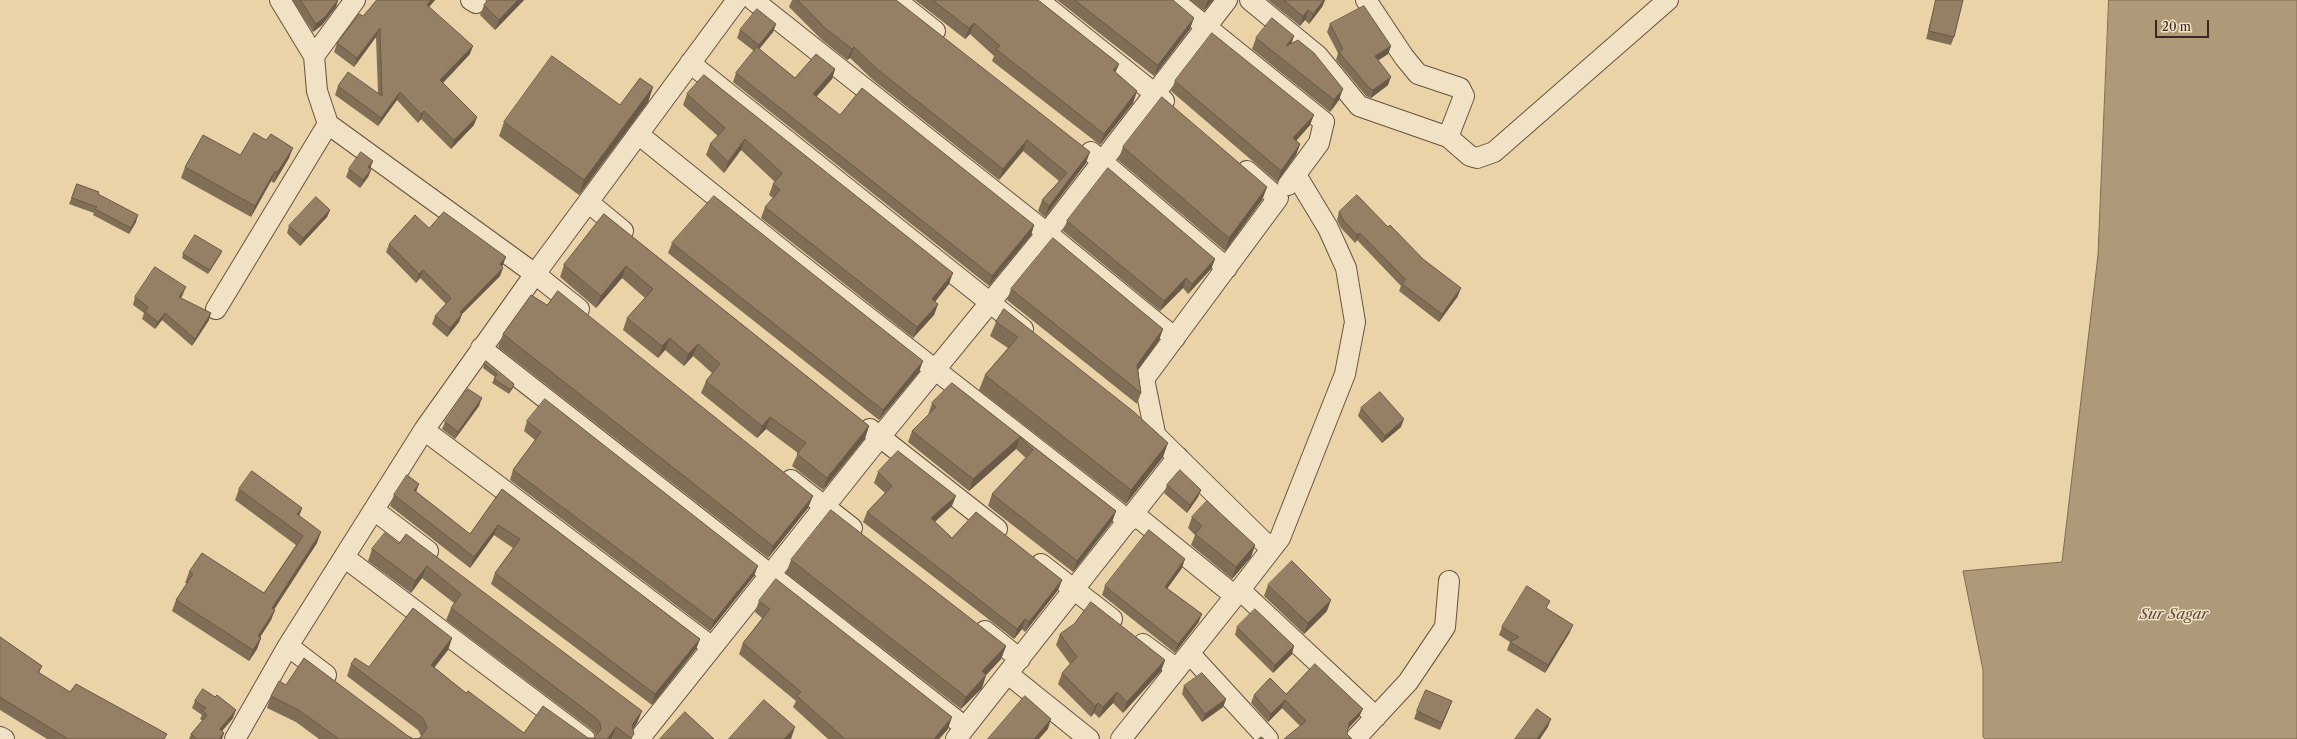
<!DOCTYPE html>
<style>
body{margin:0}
#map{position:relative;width:2297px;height:739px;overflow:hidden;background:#ead3a7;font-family:"Libre Caslon Text",serif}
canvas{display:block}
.scale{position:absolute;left:2155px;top:20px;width:54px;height:18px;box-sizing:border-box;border:2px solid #3b271d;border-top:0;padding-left:5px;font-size:12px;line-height:14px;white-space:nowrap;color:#3b271d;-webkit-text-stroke:3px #f1e2c6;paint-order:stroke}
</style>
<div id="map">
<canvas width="2297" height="739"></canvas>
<div class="scale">20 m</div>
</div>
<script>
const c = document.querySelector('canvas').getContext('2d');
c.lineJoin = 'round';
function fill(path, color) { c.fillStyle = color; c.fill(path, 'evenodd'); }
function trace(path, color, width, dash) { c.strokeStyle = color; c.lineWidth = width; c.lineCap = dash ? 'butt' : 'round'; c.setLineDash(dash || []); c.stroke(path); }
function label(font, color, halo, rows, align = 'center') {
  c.font = font + ' "Libre Caslon Text",serif'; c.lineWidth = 3; c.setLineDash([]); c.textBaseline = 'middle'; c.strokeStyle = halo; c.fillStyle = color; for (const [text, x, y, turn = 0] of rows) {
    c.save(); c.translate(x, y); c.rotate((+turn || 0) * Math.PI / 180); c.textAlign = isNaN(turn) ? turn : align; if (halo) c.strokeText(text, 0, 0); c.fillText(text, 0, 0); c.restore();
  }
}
const water = new Path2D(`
 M2109,0H2297V739H1985L1983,737V670L1963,571L2062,562L2098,255Z`);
const minor = new Path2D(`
 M280,0L314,56L355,0
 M471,0L476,3
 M753,0L1047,233L1175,338
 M896,0L935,31
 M1038,0L1164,101
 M1173,0L1324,122L1319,143L1288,185
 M1250,0L1318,56L1359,106L1448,137L1470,156L1477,158L1494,152L1668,0
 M1366,0L1404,57L1418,74L1460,88L1464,96L1448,137
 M314,56L317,91L328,124L535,274L737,0
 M690,63L1023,329
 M638,134L792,258L1129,521
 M1091,152L1227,268
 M588,202L623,231
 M216,309L328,124
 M481,348L965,727
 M1147,427L1271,549
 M870,429L997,529
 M424,430L712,647
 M1155,433L1144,379L1278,198L1247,171
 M791,480L852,528
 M374,510L428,551
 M344,557L585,739
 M1041,564L1112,619
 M1240,590L1376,717
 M1235,596L1280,538L1345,374L1355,322L1346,268L1328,228L1296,175
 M985,631L1020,659
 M1143,644L1177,669
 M288,646L326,675
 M1190,654L1268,739
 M1008,674L1089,739
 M0,737L4,739
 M235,739L288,646L424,430L535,274L579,309
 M639,739L880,437L1047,233L1227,0
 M956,739L1178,457
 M1121,739L1235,596L1134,514
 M1355,739L1408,682L1445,627L1449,581`);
const wall = new Path2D(`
 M292,0H338L336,7L322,25L313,32Z
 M377,0H435L429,7L470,54L443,83L474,125L451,149L421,119L418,123L397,100L378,126L335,95L338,86L378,93L376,37L354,67L334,52L337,43L363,16Z
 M488,0H524L495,30L480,15L484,5Z
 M792,0H896L1086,163L1045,217L1038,211L1042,200L1059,181L1023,151L999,180L873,80L850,58L847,60L821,39L789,7Z
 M915,0H1038L1119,64L1115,73L1137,91L1133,103L1100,145L992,61L994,56L970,34L965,39Z
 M1057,0H1173L1190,29L1154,76Z
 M1190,0H1213L1204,11Z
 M1268,0H1325L1322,7L1309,24L1305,20L1300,26Z
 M1936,0H1963L1954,37L1951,45L1926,39Z
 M776,24L773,32L759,49L795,78L835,69L832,79L816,97L840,115L1034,225L1031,235L989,286L733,82L736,73L754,51L737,38L740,30Z
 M1330,24L1391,46L1388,54L1378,60L1388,85L1371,98L1366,96L1336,60L1338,53L1327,32Z
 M1294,36L1291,43L1339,100L1330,112L1252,49L1256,38Z
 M1175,81L1310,125L1296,141L1300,144L1296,155L1277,182L1171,91Z
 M653,87L648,102L579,195L499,136L504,122L620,105Z
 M687,94L949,284L935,302L938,304L934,315L913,338L761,218L765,207L773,198L769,195L773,184L775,182L741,150L724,173L706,155L710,144L718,136L683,105Z
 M1123,147L1267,187L1262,200L1225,251L1118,160Z
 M240,155L289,158L274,183L271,181L251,217L181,178L185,167Z
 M349,169H370L371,170L368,177L360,188L346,177Z
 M77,184L98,194L136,222L129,234L93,215L94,213L69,204Z
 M330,210L327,217L300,246L287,233L289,226Z
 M1339,212L1388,227L1458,296L1439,322L1399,291L1401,286L1357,240L1355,243L1341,228L1337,220Z
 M604,214L869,426L865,438L823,490L792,466L798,453L766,429L757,438L701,393L706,381L712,373L693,356L684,366L665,350L658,358L623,330L627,318L645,298L622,278L596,308L560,277L564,265Z
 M1067,221L1215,259L1211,269L1188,294L1183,288L1160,311L1063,231Z
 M429,228L503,265L502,266L500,276L462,314L459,322L447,337L432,324L435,316L446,304L420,278L416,283L386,252L389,244Z
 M672,243L919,372L879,420L668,253Z
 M222,251L220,255L208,274L182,258L183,254Z
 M1011,289L1163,329L1159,340L1138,370L1141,393L1137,404L1007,300Z
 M183,294L181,298L209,320L192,346L162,320L155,329L142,319L144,313L133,305L135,297Z
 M1004,309L1163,457L1126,504L979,390L985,375L1008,348L990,336L996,322Z
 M503,334L808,508L768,558L498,347Z
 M484,364L514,384L513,388L509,394L492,383L495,377L483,368Z
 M952,383L1116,511L1112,522L1073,572L988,506L992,494L1026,458L1016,449L969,491L908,442L912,431L928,415L932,403Z
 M479,406L455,439L442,429L445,422Z
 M1361,408L1401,427L1382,443L1358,416Z
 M527,421L754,576L710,631L510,480L513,470L535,440L524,431Z
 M878,472L952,506L935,522L952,538L1062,580L1058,590L1025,632L1022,629L1014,639L863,522L867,512L885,493L874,483Z
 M1167,485L1201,490L1198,497L1187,513L1164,493Z
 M239,489L302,508L299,516L317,543L274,609L271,620L260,637L261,638L257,649L249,661L172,611L176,600L187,583H185L189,572L264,593L296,545L235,500Z
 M502,489L700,639L696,649L652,705L491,584L495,573L513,548L494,535L470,568L390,506L394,495L416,492L470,534Z
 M1192,517L1255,545L1251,557L1232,579L1191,545L1195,535L1188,528Z
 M399,544L642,711L637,723L633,729L632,739H613L612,738V739H319L296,722L267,708L271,696L286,685L408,736L414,739L420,738L421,736L418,730L347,676L351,664L369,667L452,638L448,650L434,667L466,693L524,733L588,738H594L596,735L592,730L446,620L451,608L454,603L422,578L411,593L368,561L372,549Z
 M791,560L1006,646L1001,659L986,675L982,688L961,709L786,573Z
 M1182,568L1167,588L1202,614L1198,623L1175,653L1102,595L1105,586Z
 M1268,585L1327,611L1304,634L1264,596Z
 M759,601L948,729L939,739H828L793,707L796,701L739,654L743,643L762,618L755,612Z
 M1547,609L1570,632L1545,673L1507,650L1510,642L1499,635L1502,627Z
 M1237,627L1292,654L1273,673L1235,635Z
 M1060,634L1165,660L1161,671L1123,713L1113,703L1099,718L1094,713L1091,717L1058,684L1062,673L1070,664L1056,645Z
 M0,637L42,666L39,673L70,692L165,739H47L0,710Z
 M1184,686L1226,699L1223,707L1202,722L1182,694Z
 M1286,694L1359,717L1300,726L1282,708L1268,722L1251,703L1254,695Z
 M195,701L233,718L222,731V739H189L191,734L203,721L200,719L202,715L192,708Z
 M1452,701L1440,730L1414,719L1417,711Z`);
const shadedWall = new Path2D(`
 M338,0L336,7L322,25L313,32L316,24Z
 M431,0H435L423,14L427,5Z
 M518,0H524L495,30L499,20Z
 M1208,0H1213L1204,11Z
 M1324,0H1325L1322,7L1309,24L1313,14Z
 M1308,10L1305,20L1300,26L1303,16Z
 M1194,18L1190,29L1154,76L1158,65Z
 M974,23L970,34L965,39L969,28Z
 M776,24L773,32L756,53L759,45Z
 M380,28L376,37L354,67L357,58Z
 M1294,36L1290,48L1286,46Z
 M473,46L470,54L437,89L440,80Z
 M1391,46L1388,54L1373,64L1375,56Z
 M854,47L850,58L847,60L852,49Z
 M1119,64L1114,75L1113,70Z
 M835,69L832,79L810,104L813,94Z
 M1391,77L1388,85L1371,98L1373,90Z
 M653,87L648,102L579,195L584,180Z
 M1343,89L1339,100L1330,112L1334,100Z
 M1137,91L1133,103L1100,145L1104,134Z
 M400,92L397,100L378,126L381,118Z
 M424,111L421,119L418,123L421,114Z
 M1314,115L1310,125L1289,149L1293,138Z
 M477,117L474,125L451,149L454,140Z
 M745,139L741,150L724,173L728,162Z
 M1027,140L1023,151L999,180L1003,169Z
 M1300,144L1296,155L1277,182L1281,171Z
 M293,148L289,158L274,183L277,173Z
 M1090,152L1086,163L1045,217L1049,206Z
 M373,161L370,169L368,167Z
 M371,170L368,177L360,188L363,180Z
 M275,171L271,181L251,217L255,206Z
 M1267,187L1262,200L1225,251L1229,238Z
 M330,210L327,217L300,246L303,238Z
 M138,215L136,222L129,234L131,228Z
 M1034,225L1031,235L989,286L992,276Z
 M1360,233L1357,240L1355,243L1357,235Z
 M222,251L220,255L208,274L210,270Z
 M506,257L503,265L497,273L500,264Z
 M1215,259L1211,269L1188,294L1192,284Z
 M626,266L622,278L596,308L601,296Z
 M503,268L500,276L462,314L459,322L447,337L450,328L460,312Z
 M423,270L420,278L416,283L419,274Z
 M953,273L949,284L928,310L932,299Z
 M1186,278L1183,288L1160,311L1164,301Z
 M186,287L183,294L177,305L179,297Z
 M1461,288L1458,296L1439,322L1442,314Z
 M938,304L934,315L913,338L917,327Z
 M165,313L162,320L155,329L158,322Z
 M211,313L209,320L192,346L195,339Z
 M1163,329L1159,340L1133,376L1137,365Z
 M670,338L665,350L658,358L662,346Z
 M698,344L693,356L684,366L688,354Z
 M923,361L919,372L879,420L883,410Z
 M482,398L479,406L455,439L458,432Z
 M770,417L766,429L757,438L762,426Z
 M1404,419L1401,427L1382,443L1385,436Z
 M869,426L865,438L823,490L827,478Z
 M1020,437L1016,449L969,491L973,479Z
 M1168,443L1163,457L1126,504L1131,490Z
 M419,484L415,495L414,490Z
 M1201,490L1198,497L1187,513L1190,505Z
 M813,496L808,508L768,558L773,546Z
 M956,496L952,506L927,528L931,518Z
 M302,508L298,519L297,514Z
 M1116,511L1112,522L1073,572L1077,561Z
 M498,525L494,535L470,568L474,557Z
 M321,532L317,543L268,619L272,608Z
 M1255,545L1251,557L1232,579L1236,567Z
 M1185,559L1182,568L1162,596L1165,587Z
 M427,566L422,578L411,593L415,581Z
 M758,566L754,576L710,631L714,621Z
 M1062,580L1058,590L1025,632L1029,622Z
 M1331,600L1327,611L1304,634L1308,623Z
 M275,610L271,620L254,647L258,636Z
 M1202,614L1198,623L1175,653L1178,644Z
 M1025,619L1022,629L1014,639L1017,629Z
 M1573,625L1570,632L1545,673L1548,665Z
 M261,638L257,649L249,661L253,650Z
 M452,638L448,650L427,677L431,665Z
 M700,639L696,649L652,705L655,694Z
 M1006,646L1001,659L978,684L982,671Z
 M1294,646L1292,654L1273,673L1275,665Z
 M1165,660L1161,671L1123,713L1127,702Z
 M986,675L982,688L961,709L966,697Z
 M1117,692L1113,703L1099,718L1103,707Z
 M1226,699L1223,707L1202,722L1205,714Z
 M1285,700L1282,708L1268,722L1271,714Z
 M1452,701L1449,709L1440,730L1442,723Z
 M1098,703L1094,713L1091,717L1095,706Z
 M1363,709L1359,717L1346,731L1349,723Z
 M236,710L233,718L217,737L220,729Z
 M642,711L637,723L628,737L632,725Z
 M952,717L948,729L939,739H934Z
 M1051,719L1048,729L1039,739H1034Z
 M1551,719L1548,727L1540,739H1537Z
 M616,727L612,738V739H607Z
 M795,727L791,739H784Z
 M224,733L222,739H219Z`);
const building = new Path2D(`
 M301,0H338L325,17L316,24Z
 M377,0H431L427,5L473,46L440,80L477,117L454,140L424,111L421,114L400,92L381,118L338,86L348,72L382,96L380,28L357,58L337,43L359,14L363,16Z
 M489,0H518L499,20L484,5Z
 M798,0H896L1090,152L1049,206L1042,200L1067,173L1027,140L1003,169L877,69L854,47L852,49L825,28Z
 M933,0H1038L1119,64L1113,70L1137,91L1104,134L996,49L1000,46L974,23L969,28Z
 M1075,0H1173L1194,18L1158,65Z
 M1284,0H1324L1313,14L1308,10L1303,16Z
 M1936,0H1963L1954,37L1929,31Z
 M1364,6L1391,46L1375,56L1391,77L1373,90L1369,88L1339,52L1343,49L1330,24Z
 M757,9L776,24L759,45L740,30Z
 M1272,18L1294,36L1286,46L1298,40L1314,53L1343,89L1334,100L1256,38Z
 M1212,33L1314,115L1293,138L1300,144L1281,171L1175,81Z
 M757,47L795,78L816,54L835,69L813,94L840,115L862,88L1034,225L992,276L736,73Z
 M552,56L620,105L640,78L653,87L584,180L504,122Z
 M704,75L953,273L932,299L938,304L917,327L765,207L780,190L773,184L782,173L745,139L728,162L710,144L725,128L687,94Z
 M1162,97L1267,187L1229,238L1123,147Z
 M254,133L266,140L271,134L293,148L277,173L275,171L255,206L185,167L203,135L240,155Z
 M361,152L373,161L368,167L371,170L363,180L349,169Z
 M1108,168L1215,259L1192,284L1186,278L1164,301L1067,221Z
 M77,184L99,192L98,194L138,215L131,228L95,209L97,207L72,198Z
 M1357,195L1388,227L1390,225L1423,259L1461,288L1442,314L1402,284L1405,279L1360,233L1357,235L1344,221L1339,212Z
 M714,196L923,361L883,410L672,243Z
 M316,197L330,210L303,238L289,226Z
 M444,212L506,257L500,264L503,268L460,312L462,314L450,328L435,316L451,298L423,270L419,274L389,244L415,215L429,228Z
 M604,214L869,426L827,478L797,454L806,443L770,417L762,426L706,381L720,364L698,344L688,354L670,338L662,346L627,318L653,289L626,266L601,296L564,265Z
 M195,235L222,251L210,270L183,254Z
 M1053,238L1163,329L1137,365L1141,393L1011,289Z
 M155,267L186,287L179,297L211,313L195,339L165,313L158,322L145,312L148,307L135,297Z
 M558,291L813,496L773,546L503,334L531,295L547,305Z
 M1004,309L1134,412L1168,443L1131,490L985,375L1018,337L996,322Z
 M486,361L514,384L511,390L494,379L497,374L484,364Z
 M952,383L1116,511L1077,561L992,494L1033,450L1020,437L973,479L912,431L936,407L932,403Z
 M468,389L482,398L458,432L445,422Z
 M1380,392L1404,419L1385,436L1361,408Z
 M545,399L758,566L714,621L513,470L541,432L527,421Z
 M898,451L956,496L931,518L952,538L976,512L1062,580L1029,622L1025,619L1017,629L867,512L892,486L878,472Z
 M1180,470L1201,490L1190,505L1167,485Z
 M252,471L302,508L297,514L321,532L272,608L275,610L258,636L261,638L253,650L176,600L193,574L189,572L202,553L264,593L303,536L239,489Z
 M407,475L419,484L414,490L470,534L502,489L700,639L655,694L495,573L520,539L498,525L474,557L394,495Z
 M1207,501L1255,545L1236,567L1195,534L1202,526L1192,517Z
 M831,510L1006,646L982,671L986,675L966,697L791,560Z
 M1149,530L1185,559L1165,587L1202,614L1178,644L1105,586Z
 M385,533L399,544L406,534L642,711L632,725L634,734L631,738L616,727L607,739H339L300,711L271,696L279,681L286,685L304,658L408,736L414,739L420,738L427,728L423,718L351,664L355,658L369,667L413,608L452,638L431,665L466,693L468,691L524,733L543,706L588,738H594L601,729L600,723L596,718L451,608L461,594L427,566L415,581L372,549Z
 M1292,561L1331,600L1308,623L1268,585Z
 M776,579L952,717L934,739H845L797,696L801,692L743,643L770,609L759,601Z
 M1527,586L1550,601L1546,608L1573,625L1548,665L1510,642L1519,637L1502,627Z
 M1091,602L1165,660L1127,702L1117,692L1103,707L1098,703L1095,706L1062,673L1077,657L1060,634L1074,624Z
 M1255,609L1294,646L1275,665L1237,627Z
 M0,637L42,666L38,672L70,692L76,684L167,734L164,739H68L0,697Z
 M1315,664L1363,709L1349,723L1347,734L1352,739H1284L1306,721L1285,700L1271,714L1254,695L1270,678L1286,694Z
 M1202,673L1226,699L1205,714L1184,686Z
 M203,689L215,697L217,695L236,710L220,729L224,733L219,739H197L191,734L207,715L203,711L206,708L195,701Z
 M1426,690L1452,701L1442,723L1417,711Z
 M1025,696L1051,719L1034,739H988Z
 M764,700L795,727L784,739H729Z
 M1537,709L1551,719L1537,739H1515Z
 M685,712L714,739H660Z
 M1261,737L1264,739H1259Z`);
const waterNames = [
 ["Sur Sagar",2174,615]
];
fill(water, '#ae9978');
trace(water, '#806b54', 1);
trace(minor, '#675240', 22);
trace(minor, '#f1e2c6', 20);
fill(wall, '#816e57');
fill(shadedWall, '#695a47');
fill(building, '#968065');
trace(building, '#695a47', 1);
label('italic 15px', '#5e4938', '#f1e2c6', waterNames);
</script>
